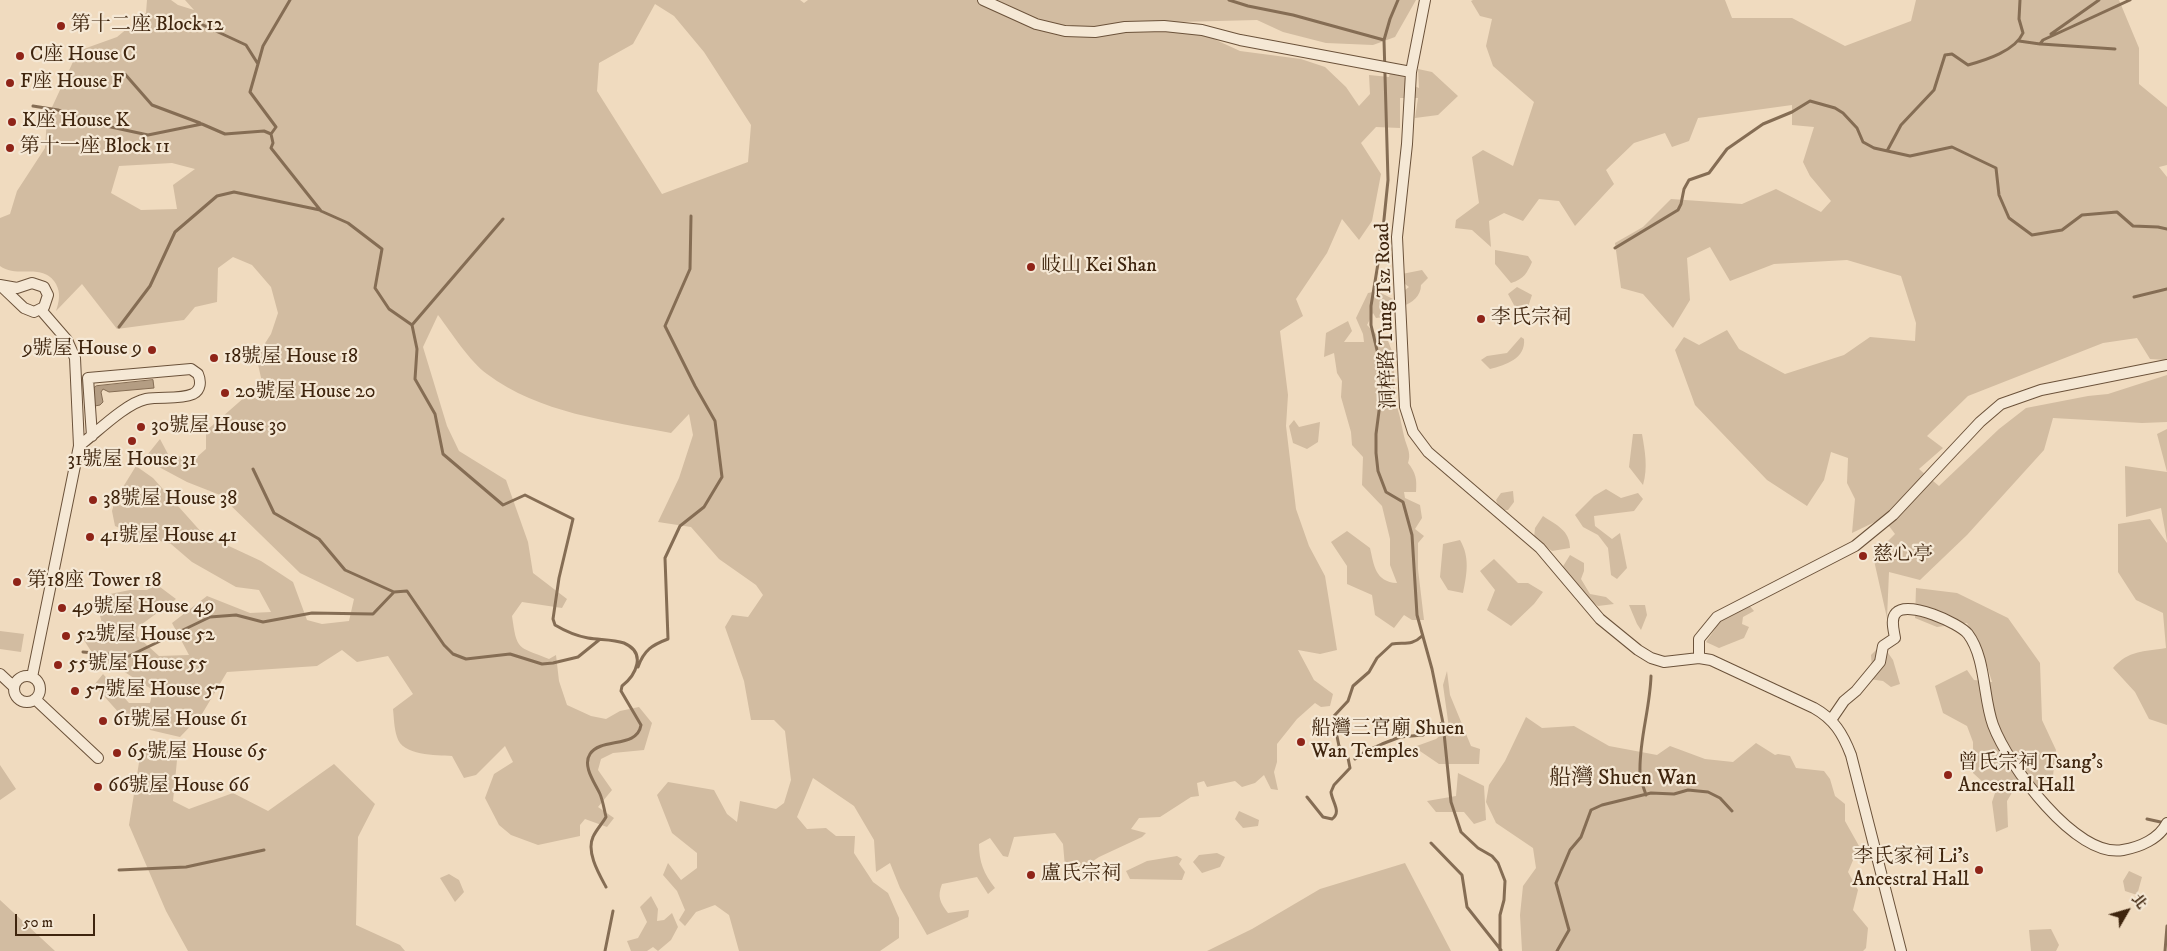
<!DOCTYPE html>
<meta charset="utf-8">
<style>
body{margin:0}
#map{position:relative;width:2167px;height:951px;overflow:hidden;background:#f0dbbf;font-family:"IM FELL DW Pica","Noto Serif TC",serif}
canvas{display:block}
.north{position:absolute;left:2102px;top:886px;width:50px;height:50px;-webkit-text-stroke:4px #f5e8d5;paint-order:stroke;rotate:52deg;font-size:14px;font-weight:700;line-height:20px;text-align:center;color:#3f250e}
.north::after{content:'';display:block;margin:auto;width:18px;height:22px;background:#3f250e;clip-path:polygon(50% 0,100% 100%,50% 72%,0 100%)}
.scale{position:absolute;left:15px;top:914px;width:80px;height:22px;box-sizing:border-box;border:2px solid #3f250e;border-top:0;padding-left:6px;font-size:15px;line-height:18px;white-space:nowrap;color:#3f250e;-webkit-text-stroke:4px #f5e8d5;paint-order:stroke}
</style>
<div id="map">
<canvas width="2167" height="951"></canvas>
<div class="north">北</div>
<div class="scale">50 m</div>
</div>
<script>
const c = document.querySelector('canvas').getContext('2d');
c.lineJoin = 'round';
function fill(path, color) { c.fillStyle = color; c.fill(path, 'evenodd'); }
function trace(path, color, width, dash) { c.strokeStyle = color; c.lineWidth = width; c.lineCap = dash ? 'butt' : 'round'; c.setLineDash(dash || []); c.stroke(path); }
function label(font, color, halo, rows, align = 'center') {
  c.font = font + ' "IM FELL DW Pica","Noto Serif TC",serif'; c.lineWidth = 4.5; c.setLineDash([]); c.textBaseline = 'middle'; c.strokeStyle = halo; c.fillStyle = color; for (const [text, x, y, turn = 0] of rows) {
    c.save(); c.translate(x, y); c.rotate((+turn || 0) * Math.PI / 180); c.textAlign = isNaN(turn) ? turn : align; if (halo) c.strokeText(text, 0, 0); c.fillText(text, 0, 0); c.restore();
  }
}
const green = new Path2D(`
 M147,0H171L178,5L194,10L185,0H800L804,3L808,0H1416L1395,37L1373,45L1326,43L1283,32L1257,20L1177,22L1240,51L1301,59L1325,67L1346,87L1359,106L1370,94L1369,75L1389,77L1392,64H1401L1407,83L1419,88L1418,69L1432,72L1458,96L1438,115L1415,118L1418,98H1400V128L1376,127L1361,143L1381,174L1372,221L1359,240L1342,219L1327,253L1296,299L1303,316L1280,331L1288,395L1286,426L1296,509L1309,546L1325,576L1337,650L1320,654L1298,650L1314,680L1333,694L1330,706L1321,707L1315,703L1297,719L1277,744V762L1274,772L1278,790L1271,789L1264,775L1255,783L1242,787L1235,781L1207,787L1204,781L1197,783L1199,796L1191,797L1160,817L1139,818L1131,829L1146,833L1142,837L1099,857L1066,879L1063,844L1055,833L1014,837L1008,857L1003,856L990,838L979,844C979,862 984,874 995,888L988,894L977,877L942,884C937,897 940,902 948,913L969,910L968,917L927,935L900,888L890,863L876,872L874,840L854,806L813,778L797,817L807,829L826,828L836,836H855L854,853L873,882L888,893L899,918V938L880,951H739L729,915L715,905L696,912L685,926L679,920L685,910L677,891L663,875L668,863L681,880L697,868V853L672,833L657,795L668,782L714,790L727,814L737,822L740,801L776,809L784,803L791,780L785,731L774,720H751L744,681L725,627L732,615L748,617L763,595L756,585L719,559L691,527L658,522L679,478L693,435L689,414L671,433C609,421 539,413 487,374C470,362 451,332 438,315L423,347L447,426L459,451L506,480L528,542L533,573L567,599L562,608L522,602L512,616C517,651 517,646 549,659L556,655L559,681L567,705L591,716L606,719L620,711L639,707L652,723L644,750L613,753L601,759L598,770L612,790L598,807L614,818L607,827L585,819L580,825V836L538,845L511,835L499,825L485,798L494,774L513,762L505,746L476,775L464,778L452,756C436,755 402,756 397,737C394,728 394,718 393,709L413,694L388,656L357,662L342,650L317,666L227,672L202,714L180,737L150,730L146,715L129,724L94,685L103,674L129,703H150L153,690L115,666L96,659L82,637L103,627L95,597L130,590H147L156,584L176,599L138,627L137,636L159,656L189,655L172,623L207,596L250,613L271,612L259,590L236,587L192,562L171,544L131,533L115,526L112,511L115,500L136,466L153,478L203,534L261,561L293,582L307,620L322,624L349,621L354,599L300,573L220,495L187,482L144,459L160,439L169,456L197,457L206,449V431L262,382L257,360L262,348L271,334L278,313L271,287L252,265L233,257L218,268L217,302L195,307L184,320L117,329L82,284L56,311C59,302 61,293 56,284C43,262 17,279 0,266V218L10,214L17,191L45,148L47,118L78,51L117,37L146,13ZM655,4L674,16L704,52L751,125L748,162L662,194L597,91L599,63L633,44ZM172,163L195,169L173,185L177,209L141,210L111,193L119,166Z
 M1473,0H1725L1732,18H1792L1845,46L1911,21L1916,0H2119L2139,48V84L2167,107V165L2159,167L2167,177V360L2150,359L2137,338L2103,343L1968,396L1927,436L1943,448L1919,469L1939,486L1999,429L2026,408L2088,396L2108,394L2167,375V422L2142,423L2053,418L2044,450L1967,535L1920,580L1889,572L1887,618L1873,556L1895,534L1883,518L1852,533L1855,499L1847,483L1848,458L1831,452L1824,480L1807,506L1767,480L1695,405L1675,350L1684,337L1699,345L1727,330L1739,349L1785,374L1844,355L1870,337L1915,341L1916,323L1901,276L1847,260L1774,264L1730,281L1710,247L1687,258L1690,300L1673,328L1643,294L1621,288L1615,243L1643,227L1671,199L1742,204L1776,189L1821,212L1831,201L1810,176L1803,162L1814,127L1792,125V105L1698,118L1689,141L1672,147L1665,133L1634,143L1606,170L1614,184L1575,226L1559,201L1539,199L1523,221L1504,213L1489,221L1491,247L1472,230L1455,228L1456,220L1479,203L1472,157L1483,150L1513,166L1534,102L1493,66L1486,46L1492,19L1480,16L1471,1Z
 M1495,250L1528,256L1532,262C1527,273 1524,279 1511,283L1495,264Z
 M1422,270L1428,278L1421,285C1421,296 1412,303 1403,306L1401,293L1409,287L1401,281L1402,274Z
 M1517,287L1532,295L1527,310L1515,307L1508,294Z
 M1383,290L1381,293L1393,299L1386,305L1392,316L1376,318L1373,313L1367,325L1378,336L1388,341L1394,356V392L1390,387L1388,373L1379,370L1376,382C1401,403 1398,411 1405,440C1408,449 1411,454 1408,463C1416,473 1417,479 1416,492H1404L1405,498L1420,505L1422,518L1415,529L1424,536L1418,543V569L1424,620H1412L1404,615L1394,628L1375,615L1372,595L1347,584V566L1331,542L1347,531L1370,548C1374,565 1375,582 1397,583L1390,565V539L1382,506L1362,485L1363,457L1352,445L1351,432L1341,397L1342,381L1337,373L1334,353L1324,357L1326,333L1348,321L1352,331L1344,342H1364L1363,334L1356,318L1368,293Z
 M1521,337L1524,339C1526,359 1505,365 1490,369L1481,360L1487,356L1507,353Z
 M1294,420L1299,427L1320,422L1318,442L1307,449L1293,443L1289,426Z
 M2167,429V541L2161,508L2126,517L2125,466L2167,472L2157,434Z
 M1633,434H1642C1645,452 1648,467 1643,485L1629,467Z
 M1606,489L1621,498L1638,493L1643,499L1634,511L1594,516L1595,526L1612,539L1620,533L1627,568L1617,579L1611,575L1608,548L1598,535L1583,527L1575,515L1594,496Z
 M1513,491L1514,502L1508,510H1500L1496,500L1501,493Z
 M1543,516C1556,525 1570,530 1570,548L1552,551L1534,538L1535,528Z
 M2150,519L2167,543V725L2149,719L2135,692L2113,668C2129,650 2143,652 2166,648L2163,613L2136,600L2118,572V524Z
 M1460,540C1470,557 1467,574 1463,593L1448,590L1440,577L1443,544Z
 M1570,555L1584,563V571L1581,579L1590,594L1606,597L1614,604L1598,606L1584,596L1562,568Z
 M1494,559L1518,583H1528L1543,592L1534,604L1511,626L1487,610L1495,590L1480,571Z
 M1916,588L1957,593L2008,618L2040,663L2042,720L2056,750L2053,776L2038,795L2016,786L2007,801L2008,827L1996,832L1992,802L1995,793L1973,773V742L1967,726L1943,713L1935,686L1967,670L1974,680L1992,682L1984,656L1967,623L1937,627L1915,618Z
 M1744,599L1754,611L1743,617L1742,624L1749,627L1744,638L1719,648L1706,642L1715,629L1712,619Z
 M1629,605H1645L1647,615L1641,630L1637,624Z
 M0,631L24,634L21,652L0,649Z
 M1877,649L1886,650L1893,660L1900,684L1891,687L1883,681L1869,679L1872,668L1871,655Z
 M1447,671L1450,695L1471,746L1480,749L1479,764H1439L1414,747L1436,739L1449,728L1443,685Z
 M1526,717L1542,728L1574,726L1609,746L1657,755L1670,746L1705,759L1733,762L1756,743L1775,755L1778,754L1790,756L1796,768L1824,771L1830,779L1835,796L1845,804V821L1859,846L1848,872L1858,890L1853,910L1868,928L1866,948L1863,951H1522L1520,915L1523,886L1536,868L1533,848L1496,823L1486,802L1489,785L1505,761Z
 M141,750H178L173,801L189,809L233,793L268,811L334,764L375,804L358,837L356,925L400,945L405,951H188L166,911L129,825Z
 M0,765L16,789L0,800Z
 M1458,773L1484,786L1486,820L1474,824L1464,812H1436L1427,801L1456,796Z
 M1239,811L1259,820L1258,826L1243,828L1235,819Z
 M1217,853L1225,857L1220,867L1202,873L1193,862L1199,855Z
 M1177,856L1182,859L1179,864L1185,872L1182,880L1130,879L1126,871L1147,861Z
 M1405,863L1451,951H1207L1252,929L1320,889Z
 M2129,871L2142,877L2137,895L2125,891L2123,881Z
 M449,874L459,880L464,892L455,902L440,878Z
 M651,896L658,909L657,921L664,920L672,913L678,927L671,940L658,951L653,947L647,951H631L627,941L638,938L647,922L640,907Z
 M0,900L55,951H0Z
 M2051,929L2059,945L2056,951H2031L2029,930Z`);
const water = new Path2D(`
 M153,380L154,388L109,392L103,389L101,392L103,402L100,405L95,406L92,389L96,386Z`);
const stream = new Path2D(`
 M1229,0L1248,6L1293,15L1384,40
 M1398,0L1390,19L1384,40L1388,180L1382,239L1371,306V325L1382,371L1381,396L1376,434V453L1378,471L1386,492L1403,502L1412,535L1417,615L1432,669L1443,723L1451,802L1461,832L1478,848L1492,856L1498,863L1505,881L1504,900L1500,915V950
 M203,25L246,45L258,64L250,92L276,127L271,134
 M2051,34L2099,0
 M2019,41L2040,44L2043,40L2130,0
 M2041,44L2115,49
 M258,64L263,46L290,0
 M124,73L152,105L200,123
 M33,106L58,110L88,122L148,135L202,124L225,134L264,131L271,134L273,143L271,148L321,211L348,223L382,249L375,288L389,309L412,325L417,349L415,379L435,414L443,454L503,505L525,495L573,519L559,578L553,619L555,625C565,631 577,636 588,638C600,640 613,639 624,643C647,653 636,675 622,686L621,691L641,725C637,749 601,737 590,754C582,766 595,783 600,794C603,801 604,809 606,817C602,824 596,830 593,837C586,852 599,874 606,887
 M1887,151L1901,125L1934,90L1945,55L1952,54L1968,65C1986,60 2015,51 2023,33L2019,19L2020,0
 M1615,248L1678,210L1681,204L1684,189L1689,180L1709,173L1727,149L1763,124L1792,112L1810,101L1835,108L1843,113L1857,128L1863,142L1874,148L1910,156L1952,147L1996,168L1999,195L2009,218L2032,235L2062,230L2082,215L2117,212L2133,226L2158,227L2167,229
 M2134,297L2167,289
 M412,325L503,219
 M119,327L150,286L175,232L217,196L234,192L320,210
 M253,469L274,513L319,539L345,570L394,592L407,591L444,645L453,654L466,659L510,654L542,664L553,663L578,657L599,640
 M83,652L129,656L210,617L236,615L263,622L312,613L373,614L394,592
 M638,667C644,650 652,645 668,639L665,558L680,526L704,507L722,477L715,421L695,386L665,326L690,269L691,216
 M1355,759L1366,751L1382,744L1400,737L1423,735L1442,723
 M1646,795C1644,788 1640,780 1640,772C1639,740 1650,709 1651,676
 M1307,797L1323,817L1332,819C1342,812 1332,802 1331,792L1334,785L1350,768L1348,758L1339,746L1334,722V716L1348,701L1353,686L1369,672L1377,658L1392,644C1404,642 1412,646 1422,636
 M2147,819L2165,823
 M1431,843L1462,875L1467,907L1501,950
 M119,870L186,867L264,850
 M605,951L613,911
 M1557,951L1569,930L1556,883L1570,850L1581,837L1591,810L1602,805L1651,793L1674,794L1688,790L1708,792L1720,798L1732,811
 M2165,951L2167,926`);
const street = new Path2D(`
 M983,0L1036,24L1065,31L1095,32L1125,27L1164,26L1202,30L1240,40L1411,72
 M1425,0L1411,72L1407,144L1397,237L1405,407L1413,432L1428,452L1540,548L1600,619L1638,650L1651,658L1664,662L1699,658L1711,660L1814,708C1834,719 1843,734 1851,755L1901,951
 M32,283L44,287L48,295L44,307L34,312L24,308L0,285L17,288Z
 M79,446C96,433 126,403 146,399C160,396 179,400 193,394C201,390 201,381 198,374L191,369L88,378L92,436
 M1699,658V639L1717,617L1855,546L1893,515L1980,422L2001,404L2041,390L2167,365
 M0,674L14,687
 M14 689a13 13 0 1 1 26 0a13 13 0 1 1-26 0Z
 M32,677L79,446L75,358L67,340L41,310
 M35,699L98,758
 M1831,720L1844,701L1856,691L1880,662L1883,646L1895,638C1894,631 1890,619 1896,613C1908,600 1959,623 1968,634C1986,658 1983,698 1993,725C2008,765 2076,859 2123,850C2140,847 2159,839 2167,823`);
const markers = [
 [61,26,5,"#8f2418"],
 [20,56,5,"#8f2418"],
 [10,83,5,"#8f2418"],
 [12,122,5,"#8f2418"],
 [10,148,5,"#8f2418"],
 [1031,267,5,"#8f2418"],
 [1481,319,5,"#8f2418"],
 [152,350,5,"#8f2418"],
 [214,358,5,"#8f2418"],
 [225,393,5,"#8f2418"],
 [141,427,5,"#8f2418"],
 [132,441,5,"#8f2418"],
 [93,500,5,"#8f2418"],
 [90,537,5,"#8f2418"],
 [1863,556,5,"#8f2418"],
 [17,582,5,"#8f2418"],
 [62,608,5,"#8f2418"],
 [66,636,5,"#8f2418"],
 [58,665,5,"#8f2418"],
 [75,691,5,"#8f2418"],
 [103,721,5,"#8f2418"],
 [1301,742,5,"#8f2418"],
 [117,753,5,"#8f2418"],
 [1948,775,5,"#8f2418"],
 [98,787,5,"#8f2418"],
 [1979,870,5,"#8f2418"],
 [1031,875,5,"#8f2418"]
];
const poiNames = [
 ["第十二座 Block 12",71,26],
 ["C座 House C",30,56],
 ["F座 House F",20,83],
 ["K座 House K",22,122],
 ["第十一座 Block 11",20,148],
 ["岐山 Kei Shan",1041,267],
 ["李氏宗祠",1491,319],
 ["9號屋 House 9",142,350,"right"],
 ["18號屋 House 18",224,358],
 ["20號屋 House 20",235,393],
 ["30號屋 House 30",151,427],
 ["31號屋 House 31",132,461,"center"],
 ["38號屋 House 38",103,500],
 ["41號屋 House 41",100,537],
 ["慈心亭",1873,556],
 ["第18座 Tower 18",27,582],
 ["49號屋 House 49",72,608],
 ["52號屋 House 52",76,636],
 ["55號屋 House 55",68,665],
 ["57號屋 House 57",85,691],
 ["61號屋 House 61",113,721],
 ["船灣三宮廟 Shuen",1311,730],
 ["Wan Temples",1311,753],
 ["65號屋 House 65",127,753],
 ["曾氏宗祠 Tsang's",1958,764],
 ["Ancestral Hall",1958,787],
 ["66號屋 House 66",108,787],
 ["李氏家祠 Li's",1969,858,"right"],
 ["Ancestral Hall",1969,881,"right"],
 ["盧氏宗祠",1041,875]
];
const streetNames = [
 ["洞梓路 Tung Tsz Road",1387,316,-92]
];
const quarterNames = [
 ["船灣 Shuen Wan",1623,779]
];
fill(green, '#d2bca1');
fill(water, '#b49d83');
trace(water, '#856d54', 1);
trace(stream, '#856d54', 3);
trace(street, '#6b523a', 12);
trace(street, '#f5e8d5', 10);
for (const [x, y, r, color] of markers) { const dot = new Path2D(); dot.arc(x, y, r, 0, 2 * Math.PI); c.fillStyle = color; c.fill(dot); trace(dot, '#f5e8d5', 2); }
label('20px', '#3f250e', '#f5e8d5', poiNames, 'left');
label('20px', '#3f250e', '#f5e8d5', streetNames);
label('22px', '#3f250e', '#f5e8d5', quarterNames);
</script>
